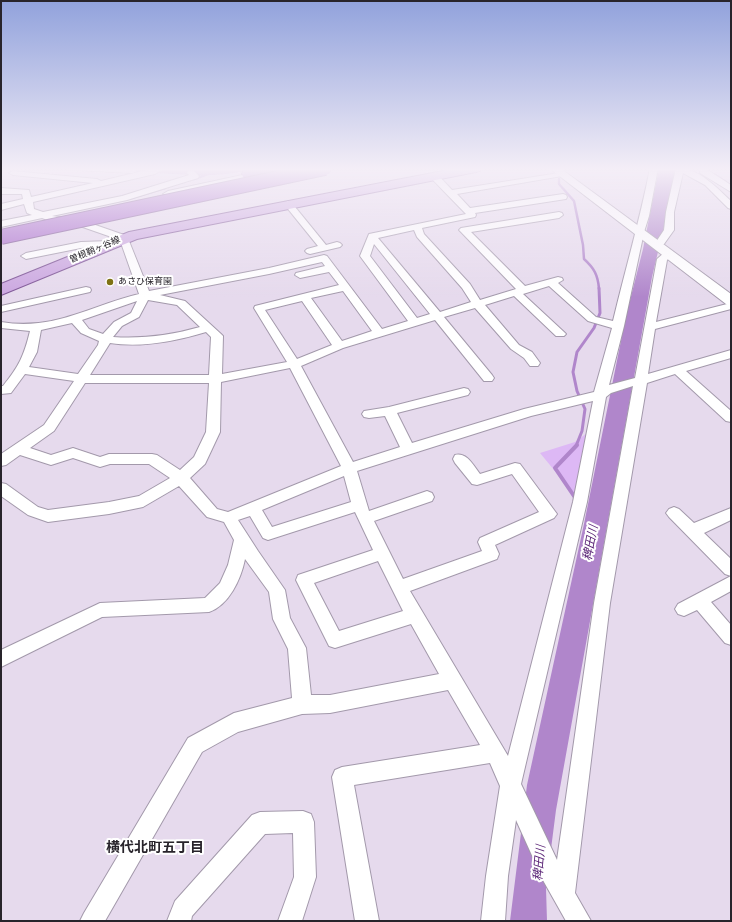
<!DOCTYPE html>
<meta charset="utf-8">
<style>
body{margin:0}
#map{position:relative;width:732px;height:922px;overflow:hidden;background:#e6daed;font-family:"DejaVu Sans",sans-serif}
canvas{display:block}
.frame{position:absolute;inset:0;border:2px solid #28242b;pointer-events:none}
</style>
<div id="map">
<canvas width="732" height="922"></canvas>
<div class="frame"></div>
</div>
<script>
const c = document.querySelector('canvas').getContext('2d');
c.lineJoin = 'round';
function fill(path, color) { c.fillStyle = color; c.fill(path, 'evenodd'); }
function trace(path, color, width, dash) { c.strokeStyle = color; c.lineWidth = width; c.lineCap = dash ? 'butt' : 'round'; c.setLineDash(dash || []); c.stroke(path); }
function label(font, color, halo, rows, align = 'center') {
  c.font = font + ' "DejaVu Sans","Noto Sans JP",sans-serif'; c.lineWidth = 4; c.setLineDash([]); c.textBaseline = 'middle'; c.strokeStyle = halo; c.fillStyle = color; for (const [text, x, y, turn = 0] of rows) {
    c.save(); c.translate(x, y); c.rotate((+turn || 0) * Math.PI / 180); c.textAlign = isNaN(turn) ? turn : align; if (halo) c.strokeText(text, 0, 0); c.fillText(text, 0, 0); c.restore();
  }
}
const green = new Path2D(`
 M587,433L578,499L540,453L575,442Z`);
const water = new Path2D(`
 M214,168H243L207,174L198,171Z
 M659,168H678L652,277L556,810L546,888L547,921H510L527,785L584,524L626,316L643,249Z`);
const streamFar2 = new Path2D(`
 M117,168H126
 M700,168L704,169
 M714,174L726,182
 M194,179L211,173
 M559,179V184L574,201L583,245L584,259C594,268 598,275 599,289
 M125,200L165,188`);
const streamFar1 = new Path2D(`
 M576,446L582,431L585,409L577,391L573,372L577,352L594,328L600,313L599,288`);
const stream = new Path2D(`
 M576,499L555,468L577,445`);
const river = new Path2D(`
 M130,168H247L245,171C211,179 171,173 136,172L132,171Z`);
const minor = new Path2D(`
 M69,168C80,167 131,166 137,171L133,173L73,170Z
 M155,168H165L155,174L33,202L34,209L43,212L122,196L189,175L187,173L188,171H194L199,176L198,178L127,200L52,216L81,220L127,236L149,291L269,268L324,255L327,256L382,329L408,321L360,256L369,234L466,214L431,178L430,176L434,174H437L452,190L565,172V176H562L457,194L470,208L563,194L566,195L567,197L566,199L475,213L476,215L475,217L422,228L424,234L470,284L480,300L516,289L461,232L459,230L461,228L559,212L562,213L563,215L559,218L471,232L525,286L558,277L562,278L563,280L558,283L596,317L613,321C625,270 640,220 650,168H658L649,216L644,232L624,326L609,385L635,378L657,259L665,252H671L673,254L667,260L656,322L731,303V309L655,329L648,374L731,350V358L686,371L731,411V422L726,421L675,374L647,383L610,603L575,893L591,921H566L544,882L516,820L508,876L505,921H481L486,876L500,786L490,763L354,785L379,921H355L332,777L335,770L342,767L480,745L448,690L330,713L302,714L238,732L202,752L105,921H80L84,913L188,738L234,713L292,698L288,649L273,619L269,592L245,559C241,579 229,605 209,612L102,617L1,667V650L100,603L205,598L220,583L228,565L234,540L224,522L207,517L179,486L143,507L109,514L48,522L28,515L1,496V483L6,484L38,507L48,510L109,502L139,496L170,478L149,464H110L100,467L73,458L51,465L20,455L6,465L1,466V454L44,425L74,381L25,374L11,393L1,394V386H3C19,366 24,356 30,331L1,328V322C54,331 89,306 139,294L120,240L77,225L53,222L42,218L1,227V221L32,215L27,213L24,204L1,210V204L23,199L22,194H1V188L29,190L31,197L93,183L13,175L9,173L13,171L97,179L101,181ZM414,230L417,237L462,288L471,302L440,312L378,238ZM374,244L430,314L417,318L370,256ZM322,262L325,266L296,273L295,275L300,278L329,272L339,285L255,306L254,308L287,362L222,374L223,336L221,334L185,301L160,295L269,274ZM549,286L588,321L612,328L594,392L524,409L412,443L397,413L468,395L470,392L468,389L464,388L389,407L364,411L362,414L364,417L369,418L385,416L400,447L353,462L301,366L343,348L435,320L484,381H492L494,378L492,375L444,317L475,308L511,349L524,358L530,366H538L540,363L532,352L519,345L485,305L514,296L556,336H564L566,334L564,332L523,294ZM343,291L372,331L342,341L311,298ZM148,300L177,305L200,327C172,335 143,339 113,337L122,326L139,317ZM137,301L131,313L114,322L103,334L89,329L82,320ZM302,301L332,345L297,359L265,310ZM72,323L81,333L99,341L98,345L78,374L29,367L37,352L41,330ZM206,332L211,337L209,375H90L110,343C142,348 176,341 206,332ZM290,368L341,466L228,512L217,509L190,478L205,464L220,432L221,382ZM85,383H209L206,432L194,457L180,470L157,455L152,454H109L100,457L73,448L51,455L30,448L54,431ZM633,386L594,603L557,860L521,784L587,502L606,397L611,393ZM593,401L573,502L508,756L410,591L497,559L499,554L495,545L554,518L557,514L520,464L515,463L480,474C473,465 467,452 455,455L453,459L455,463L472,484L477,485L512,474L539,512L480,538L478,542L482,551L403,579L374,521L432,501L434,497L432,493L427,491L369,511L357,471L531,416ZM344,476L351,502L272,527L262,510ZM355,512L373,550L298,575L296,580L329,646L335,648L411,624L439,674L330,695H311L306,648L290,618L285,590L258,551L238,520L250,516L263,538L268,540ZM378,561L403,611L339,631L314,583Z
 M676,168C698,167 716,187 731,201V209L728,208L705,185L683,173L674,212V230L664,244L661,245L656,242L664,230L666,212Z
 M700,169H706L731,185V192L700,173Z
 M288,201L291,202L326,245L337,242L340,243L342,245L340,247L310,254L307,253L305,251L307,249L318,246L284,204Z
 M110,241L115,244L113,246L81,248L26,259L21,256L26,253L81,242Z
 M86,287L90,288L91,290L90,292L1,312V306Z
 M674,507L679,509L694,523L731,508V520L704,533L731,559V576L725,574L669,517L666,513L669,509Z
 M731,576V591L711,602L731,625V645L725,643L697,610L684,616L678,614L675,609L678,604Z
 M303,811L311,814L314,822L316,877L302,921H278L294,877L293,833L265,834L192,916L191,921H167L175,901L252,815L260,812Z`);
const tertiary = new Path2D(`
 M275,168H294L289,171L168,197L163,194L168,191Z
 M549,168H560L731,294V305L726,304Z`);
const primary = new Path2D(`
 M458,168H482L480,171L476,172L137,239L1,295V284L129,232Z`);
const motorway = new Path2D(`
 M260,168H284L282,171L248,178L243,177L242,174L243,171Z`);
const motorwayBridge = new Path2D(`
 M1,237L325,168`);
const markers = [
 [110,282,4,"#7e7214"]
];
const farStreetnames = [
 ["曽根鞘ヶ谷線",95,250,-23]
];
const farPoinames = [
 ["あさひ保育園",118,282]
];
const waterNames = [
 ["稗田川",591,543,-79],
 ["稗田川",540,863,-85]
];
const nearNeighbourhoodnames = [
 ["横代北町五丁目",155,848]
];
fill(green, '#ddb8f5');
fill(water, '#b086cb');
trace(streamFar2, '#b086cb', 2.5);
trace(streamFar1, '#b086cb', 3);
trace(stream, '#b086cb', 4);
fill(river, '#b086cb');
trace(minor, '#a399ab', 2);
trace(tertiary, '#a399ab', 2);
trace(primary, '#7c5394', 2);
trace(motorway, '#7c5394', 2);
fill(minor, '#fff');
fill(tertiary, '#fff');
fill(primary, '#cba7e0');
fill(motorway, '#a96dcc');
trace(motorwayBridge, '#7c5394', 16, []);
trace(motorwayBridge, '#a96dcc', 14);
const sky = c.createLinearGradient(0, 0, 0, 297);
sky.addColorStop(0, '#91a2dc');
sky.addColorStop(0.57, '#f4eef7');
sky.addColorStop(1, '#f4eef700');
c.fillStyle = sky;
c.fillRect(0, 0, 732, 297);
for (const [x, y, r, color] of markers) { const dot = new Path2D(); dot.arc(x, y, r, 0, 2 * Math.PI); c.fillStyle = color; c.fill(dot); trace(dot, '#fff', 1.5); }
label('9px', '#28242b', '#fff', farStreetnames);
label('9px', '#28242b', '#fff', farPoinames, 'left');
label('italic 12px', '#5b2577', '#fff', waterNames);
label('bold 14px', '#28242b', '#fff', nearNeighbourhoodnames);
</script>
